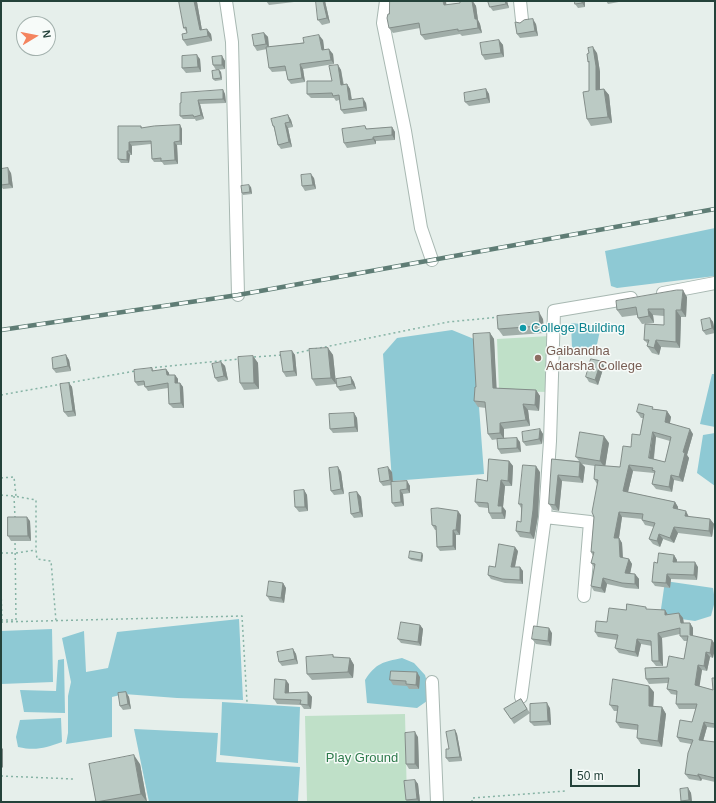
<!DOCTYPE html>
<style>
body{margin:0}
#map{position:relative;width:716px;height:803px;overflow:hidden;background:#e6efeb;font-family:Arial,sans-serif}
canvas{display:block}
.frame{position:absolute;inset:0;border:2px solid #24423a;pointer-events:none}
.north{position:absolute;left:16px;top:16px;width:40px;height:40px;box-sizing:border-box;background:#f7fbf9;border:1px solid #a3b1ad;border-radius:50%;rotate:80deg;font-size:11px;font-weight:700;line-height:16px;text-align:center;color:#24423a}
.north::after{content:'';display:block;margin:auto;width:14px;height:18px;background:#f4845f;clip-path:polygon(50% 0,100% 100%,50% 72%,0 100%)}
.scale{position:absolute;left:570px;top:769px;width:70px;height:18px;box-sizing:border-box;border:2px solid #24423a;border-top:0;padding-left:5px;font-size:12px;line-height:14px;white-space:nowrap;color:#24423a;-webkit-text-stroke:3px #f7fbf9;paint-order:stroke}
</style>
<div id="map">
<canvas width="716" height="803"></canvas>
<div class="frame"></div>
<div class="north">N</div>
<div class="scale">50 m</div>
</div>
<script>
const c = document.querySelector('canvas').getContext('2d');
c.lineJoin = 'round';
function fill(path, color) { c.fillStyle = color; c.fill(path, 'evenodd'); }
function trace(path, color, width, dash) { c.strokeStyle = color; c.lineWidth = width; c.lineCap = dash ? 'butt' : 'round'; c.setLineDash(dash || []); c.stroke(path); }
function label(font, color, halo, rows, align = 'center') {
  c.font = font + ' Arial,sans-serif'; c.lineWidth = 3; c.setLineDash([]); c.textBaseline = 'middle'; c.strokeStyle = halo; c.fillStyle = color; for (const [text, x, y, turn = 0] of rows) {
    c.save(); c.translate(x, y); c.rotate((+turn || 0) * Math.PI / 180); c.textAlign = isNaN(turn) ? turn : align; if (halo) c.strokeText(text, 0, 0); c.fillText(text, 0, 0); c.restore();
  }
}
const green = new Path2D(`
 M550,336L549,392L499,391L497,339Z
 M405,714L407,802H307L305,716Z`);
const water = new Path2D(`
 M715,228V276L617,288L611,286L605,251Z
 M571,323L601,326L596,349L572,348Z
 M452,330L474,339L484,474L392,481L383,354L397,338Z
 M712,374H715V427L700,424Z
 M715,433V486L697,473L703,435Z
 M665,581L713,588L715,601L711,616L695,621L660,616Z
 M239,619L243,700L177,698L124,694L112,697V737L66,744L68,733V696L71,682L62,638L84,631L86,672L108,668L117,632Z
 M52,629L53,682L1,684V631Z
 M402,658L414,663L425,675L429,689L427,701L417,708L367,703L365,680C376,663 383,662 402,658Z
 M64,659L65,713L24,712L20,690L56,691L58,660Z
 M222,702L300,707L298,763L220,755Z
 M61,718L62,742C45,748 36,751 18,747L16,737L20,720Z
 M134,729L218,733L216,762L300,767L298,801L149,802Z`);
const path = new Path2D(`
 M315,349L448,322L499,317
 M292,354L310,350
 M254,357L282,355
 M150,368L240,359
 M68,383L135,371
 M1,395L62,384
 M1,478L14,477L16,496
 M1,495L13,496
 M15,518L14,496L36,500V550L37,559L51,561L56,621
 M1,553H16L36,550
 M1,589L2,620H16L15,540
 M1,622L242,616L247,702
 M1,776L73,779
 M472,802V798L566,791`);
const minor = new Path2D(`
 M226,1L232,42L238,295
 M386,1L383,23L405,131L421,228L432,260
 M520,1L522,20
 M663,293L715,283
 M545,517L590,522L584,596
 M432,682L437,802
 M521,697L545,517L550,441L554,311L631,298`);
const rail = new Path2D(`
 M1,330L238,295L715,209`);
const wall = new Path2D(`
 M179,1H200V2H197L202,30L211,34L212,41L187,46L183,40L187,33L184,28Z
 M266,1H294V2L269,5Z
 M325,1L330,23L322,25L318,20Z
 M488,1H507L509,8L493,11L490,7Z
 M575,1H585V7L578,8L575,4Z
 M606,1H624L608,4Z
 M474,3L476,6L478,20L480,24L482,33L462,36L460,34L425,40L421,35L420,28L393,33L389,28L447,5Z
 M520,23L536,24L538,36L520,38L517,34Z
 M264,33L268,37L269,47L323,40L324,50L333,54L334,64L303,69L305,82L291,84L288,80L286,71L272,72L269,68L267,49L257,51L254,46Z
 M499,40L503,45L504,57L485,60L482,55Z
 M597,53L600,72V90L604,89L609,95L612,123L591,126L587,119L589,91V63L588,62Z
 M222,56L225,61V69L216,70L213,65Z
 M200,59L201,72L186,73L182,68Z
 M338,65L341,70L344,85L347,84L350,89L352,99L366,103L367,111L344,114L341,110L339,100L336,101L334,98H311L307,94L332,81Z
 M219,70L221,72L222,80L215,81L213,79Z
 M486,89L489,94L490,103L469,106L465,102Z
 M223,90L225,94L226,103L200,104L204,119L196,121L195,119H183L180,116V103Z
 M288,115L291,120L293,127L288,128L292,147L281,149L278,145L274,128L273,126Z
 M180,125L182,129V145H177L178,164L164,165L162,162H154L152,159L151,144L132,146V155H130L129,163H121L118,159V126H141L142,128Z
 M365,126L367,129L392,127L395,132V140L376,141V144L347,148L344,143Z
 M11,173L13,188L3,189L1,186V185Z
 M314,178L316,189L305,191L302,186Z
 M251,187L252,194L243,195L242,193Z
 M687,297L686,317H681L680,348L661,347L659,355L652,353L647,346L648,344L644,340L664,325V316L653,315L654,323L642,324L638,318L637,315L622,317L617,310Z
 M710,318L713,322L715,333L706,335L703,331Z
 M543,319L544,333L503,336L498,329Z
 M490,333L494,339L496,388L536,390L540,396L539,411L528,410L530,426L504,429V438L520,442L521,452L501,454L498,449V439L492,440L488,434L486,408L478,407L474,401L476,387Z
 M328,348L333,355L336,384L316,386L312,379Z
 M292,351L295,355L297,376L286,377L283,372Z
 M66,355L69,360L71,371L56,373L53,369Z
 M253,356L258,363L259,389L244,390L240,383Z
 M601,361L604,366L598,385L589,382L586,377Z
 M221,362L225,366L228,380L218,382L215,378Z
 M152,368L154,371L166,369L169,373V375H175L178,379V383H180L183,387L184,408H173L169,404L168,388L148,391L144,385L138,386L135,382Z
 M351,377L354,382L356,389L340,391L337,387Z
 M69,383L72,387L76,416L68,417L64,412Z
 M654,409L667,411L671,417L670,423L693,434L687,455L689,458L683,482L674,480L672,492L656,489L652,484L654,473L633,471L628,492L675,502L678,507V509L689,517L710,519L714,524L712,537L678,533L674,543L663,539L660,547L653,544L649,539L654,527L645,525L642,520V519L622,517L619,538L622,543L623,558L629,559L632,564L630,574H635L639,579V589L626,588L607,584L605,593L594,591L591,586L594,567L591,563L593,556L591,552L597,484L594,479L595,466L582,464L585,467L583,483L562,481L559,511L553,510L549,504L552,459L579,461L576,457L609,443L605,466L620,467L631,447L640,435L643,418H641L637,412ZM656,437L670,441L665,462L654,459Z
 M354,413L357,418L358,432L333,433L330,429Z
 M540,429L543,434L542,444L526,446L523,442Z
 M509,461L513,466L512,486H505L503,507L506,511L505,519H492L489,513L488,508L479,507L475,502L487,481Z
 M338,467L341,472L344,494L334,495L331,491Z
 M392,472L393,482L407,481L410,486V493L403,494L404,506L395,507L392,503L391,485L383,486L380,482Z
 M540,472L538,516L534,539L520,537L516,531L521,522V508L519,504Z
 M304,490L307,495L308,511L299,512L295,507Z
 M357,492L361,497L363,517L354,518L351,514Z
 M461,515L460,535H456V550L440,551L437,547L436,530H435L432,525Z
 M30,521L31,541H11L8,536Z
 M518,551L515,567L523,571V584L505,583L491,579L488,575L495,567Z
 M423,555L422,562L411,560L409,558Z
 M674,555L677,560V562L698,567L697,580L671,579L670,588L655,586L652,582L657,563Z
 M283,583L286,588L284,603L270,601L267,596Z
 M626,610H665L668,615L679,613L683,618L684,623H690L693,628V636L712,640L713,658L710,657L707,671L702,670L699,686L713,690L715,678V728L707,727L703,741L715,742V782L702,779L701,781L689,779L685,774L691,744L680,742L677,737L692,722L696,709H679L676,704L677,695L671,694L667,689L668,683L649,684L646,679L667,667L684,659L687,641H684L680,636V634L662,638L663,666H656L652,661V646L641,644L638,657L619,653L615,648L617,640L598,637L595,632L607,622Z
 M420,625L423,629L421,646L401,643L398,639Z
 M552,633L551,646L536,644L532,639Z
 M293,649L296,654L298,664L282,666L279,662Z
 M333,655L334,657L350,658L354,665L353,678L312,680L307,674Z
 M420,677L419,689H409L407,686L393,685L390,680Z
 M289,684V693L308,692L312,697L311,709H304L301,705L277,704L274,699Z
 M126,692L129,697L131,709L123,710L120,706Z
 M654,692L653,706L662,707L666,714L662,747L641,744L637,738L638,730L620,728L616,722L617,711H614L610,705Z
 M521,699L530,713L550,708L551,725L534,726L530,722V713L514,724L504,709Z
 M455,730L457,734L462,761L449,762L446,758Z
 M418,737L419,769H409L406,764Z
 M140,764L147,802H96Z
 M415,780L418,784L420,802H408L406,800Z
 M688,788L691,793L692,802H682L681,801Z`);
const shadedWall = new Path2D(`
 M194,1H196L197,2L203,36L200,30Z
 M323,1H325L330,23L327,18Z
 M443,1H446L447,10L444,5Z
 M470,1H473L474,3L476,6L478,20L480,24L482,33L478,28L475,19Z
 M505,1H507L509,8L506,4Z
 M582,1H585V7L582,3Z
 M533,19L536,24L538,36L535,31Z
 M207,29L211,34L212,41L208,36Z
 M264,33L268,37L269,49L266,44Z
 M319,35L323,40L325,55L322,50Z
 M499,40L503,45L504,57L501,53Z
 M593,47L597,53L600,72V96L596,90Z
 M329,49L333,54L334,64L331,60Z
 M197,55L200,59L201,72L198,67Z
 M222,56L225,61V69L222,65Z
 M300,64L303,69L305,82L302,78Z
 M338,65L341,70L344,90L341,85Z
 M219,70L221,72L222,80L221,78Z
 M347,84L350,89L352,104L349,100Z
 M486,89L489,94L490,103L487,98Z
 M604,89L609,95L612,123L608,117Z
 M223,90L225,94L226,103L223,99Z
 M363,98L366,103L367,111L364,107Z
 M198,100L200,104L204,119L201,115Z
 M288,115L291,120L293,127L290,122Z
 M285,123L288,128L292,147L289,142Z
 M180,125L182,129V145L180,141Z
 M392,127L395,132V140L392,135Z
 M373,137L376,141V144L373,139Z
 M129,142L132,146V155L129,151Z
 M174,142L177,145L178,164L175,160Z
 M127,151L130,155L129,163L127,160Z
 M8,168L11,173L13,188L9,184Z
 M311,174L314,178L316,189L313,185Z
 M249,185L251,187L252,194L250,192Z
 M683,290L687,297L686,317L681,310Z
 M648,309L653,315L654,323L649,316Z
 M676,310L681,317L680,348L676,342Z
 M539,312L543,319L544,333L540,326Z
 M710,318L713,322L715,332L712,328Z
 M490,333L494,339L497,394L493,388Z
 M656,340L661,347L659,355L654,348Z
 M328,348L333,355L336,384L331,378Z
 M292,351L295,355L297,376L294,371Z
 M66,355L69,360L71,371L68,366Z
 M253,356L258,363L259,389L254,383Z
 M601,361L604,366L598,385L595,380Z
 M221,362L225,366L228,380L224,376Z
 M166,369L169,373L170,380L167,375Z
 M175,375L178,379V388L175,383Z
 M351,377L354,382L356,389L352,384Z
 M69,383L72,387L76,416L73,411Z
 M180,383L183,387L184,408L181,403Z
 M536,390L540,396L539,411L535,405Z
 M523,404L528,410L530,426L526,420Z
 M667,411L671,417L669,427L665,422Z
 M354,413L357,418L358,432L355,427Z
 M500,423L504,429V439L500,433Z
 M540,429L543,434L542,444L539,439Z
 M690,429L693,434L687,455L689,458L683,482L679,477L683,452Z
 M653,432L656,437L653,463L649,458Z
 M604,436L609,443L605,468L600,461Z
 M517,438L520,442L521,452L517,448Z
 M509,461L513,466L512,486L508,481Z
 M580,462L585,467L583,483L579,477Z
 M629,465L633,471L627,496L623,491Z
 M536,466L540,472L538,516L534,539L530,533Z
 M338,467L341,472L344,494L341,489Z
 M388,467L392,472L393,485L390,480Z
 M558,475L562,481L559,511L555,505Z
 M671,475L674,480L672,492L669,487Z
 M501,480L505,486L503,507L506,511L505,519L502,513L498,506Z
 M407,481L410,486V493L407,489Z
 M304,490L307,495L308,511L305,507Z
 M400,490L403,494L404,506L401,502Z
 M357,492L361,497L363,517L360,512Z
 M675,502L678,507L677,514L673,508Z
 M458,511L461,515L460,535L456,530Z
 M686,511L689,517L685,516Z
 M619,512L622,517L618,544L614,538Z
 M27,517L30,521L31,541L28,536Z
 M710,519L714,524L712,537L709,531Z
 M674,527L678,533L674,543L670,538Z
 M453,530L456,535V550L453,546Z
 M659,534L663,539L660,547L657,541Z
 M619,538L622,543L623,562L620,557Z
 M515,547L518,551L514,571L511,567Z
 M422,553L423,555L422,562L421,560Z
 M674,555L677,560L676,566L673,562Z
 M629,559L632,564L629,579L625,573Z
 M695,562L698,567L697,580L694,575Z
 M520,567L523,571V584L520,580Z
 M635,574L639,579V589L635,584Z
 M667,574L671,579L670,588L666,583Z
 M603,578L607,584L605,593L601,588Z
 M283,583L286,588L284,603L281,598Z
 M665,610L668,615H665Z
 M679,613L683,618L684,628L681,623Z
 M690,623L693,628V640L690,635Z
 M420,625L423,629L421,646L418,642Z
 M549,628L552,633L551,646L548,641Z
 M658,633L662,638L663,666L659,661Z
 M637,639L641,644L638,657L635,652Z
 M712,640L715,644V649L713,658L710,653Z
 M293,649L296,654L298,664L295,659Z
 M706,652L710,657L707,671L704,666Z
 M350,658L354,665L353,678L348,672Z
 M698,665L702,670L699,690L695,685Z
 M417,672L420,677L419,689L416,685Z
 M286,680L289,684V697L285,693Z
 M649,686L654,692L653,712L649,706Z
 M126,692L129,697L131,709L128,704Z
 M308,692L312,697L311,709L308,705Z
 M547,703L550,708L551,725L548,721Z
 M662,707L666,714L662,747L658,741Z
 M704,722L707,727L702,745L699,740Z
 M455,730L457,734L462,761L460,757Z
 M415,732L418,737L419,769L415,764Z
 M1,747L3,749V768L1,766Z
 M134,755L140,764L147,802L141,794Z
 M698,774L702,779L701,781L698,776Z
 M415,780L418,784L420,802H419L417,799Z
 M688,788L691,793L692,802H691L689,800Z`);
const building = new Path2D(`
 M179,1H194L200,30L207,29L208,36L183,40L182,34L187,33L186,27L184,28Z
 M316,1H323L327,18L318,20Z
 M390,1H443L444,5L460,3V1H472L475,19H477L478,28L458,31V29L421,35L419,23L389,28L387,18L388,14H389Z
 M488,1H505L506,4L490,7Z
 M575,1H582V3L575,4Z
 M533,19L535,31L517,34L515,22L520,23L524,20Z
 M264,33L266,44L254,46L252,35Z
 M319,35L322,50L329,49L331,60L300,64L302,78L288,80L285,66L269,68L266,47L304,43L303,38Z
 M499,40L501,53L482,55L480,43Z
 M593,47L596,66V90L604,89L608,117L587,119L583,92L589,91V61L588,62L587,54L589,53L588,48Z
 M197,55L198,67L182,68V56Z
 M222,56V65H213L212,57Z
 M338,65L341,85L347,84L349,100L363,98L364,107L341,110L339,95L333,96L332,93L307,94V81H332L329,66Z
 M219,70L221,78L213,79L212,71Z
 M486,89L487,98L465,102L464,93Z
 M223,90V99L198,100L201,115L194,117L193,115L180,116V103H181V93Z
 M288,115L290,122L285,123L289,142L278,145L274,126H273L271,119Z
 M180,125V141L174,142L175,160L161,161V158L152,159L151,141L129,142V151H127V160L118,159V126H141V128L154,126Z
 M365,126L366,129L392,127V135L373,137V139L344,143L342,129Z
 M8,168L9,184L1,185V169Z
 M311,174L313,185L302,186L301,175Z
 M249,185L250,192L242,193L241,186Z
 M677,290H683L681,310H676V342L656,340L654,348L647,346L649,340H644L645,324L664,325V309H648L649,316L638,318L636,307L617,310L616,301Z
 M539,312L540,326L498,329L497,316Z
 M710,318L712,328L703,331L701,320Z
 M490,333L493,388L536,390L535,405L523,404L526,420L500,423V433L488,434L485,402L474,401L475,387H476L473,334Z
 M328,348L331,378L312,379L309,349Z
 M292,351L294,371L283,372L280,352Z
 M66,355L68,366L53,369L52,358Z
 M253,356L254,383H240L238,357Z
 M591,359L601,361L595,380L586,377Z
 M221,362L224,376L215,378L212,364Z
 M152,368V371L166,369L167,375H175V383H180L181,403L169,404L168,383L145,387L144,381L135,382L134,370Z
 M351,377L352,384L337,387L336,379Z
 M69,383L73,411L64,412L60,384Z
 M639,404L653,407L652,409L667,411L665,422L690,429L683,452L685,453L679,477L671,475L669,487L652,484L655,471L652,470L653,468L629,465L623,491L675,502L673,508L686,511L685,516L710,519L709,531L674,527L670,538L659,534L657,541L649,539L655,523L642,520L643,514L619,512L614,538H619L620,557L629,559L625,573L635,574V584L622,583L603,578L601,588L591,586L595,564L591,563L594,552H591L594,517L592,512L598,480L594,479L595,465L620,467L623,446L631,447L632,434L640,435L644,414L637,412ZM653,432L671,437L665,462L649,458Z
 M354,413L355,427L330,429L329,414Z
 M540,429L539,439L523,442L522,432Z
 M580,432L604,436L600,461L576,457Z
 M517,438V448L498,449L497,439Z
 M489,459L509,461L508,481L501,480L498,506H502V513H489L488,503L475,502L477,479L487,481Z
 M552,459L580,462L579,477L558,475L555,505L549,504Z
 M523,465L536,466L533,510L530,533L516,531L517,521L521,522L522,504H519Z
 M338,467L341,489L331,491L329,468Z
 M388,467L390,480L380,482L378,469Z
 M407,481V489L400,490L401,502L392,503L391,482Z
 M304,490L305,507H295L294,491Z
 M357,492L360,512L351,514L349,493Z
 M438,508L458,511L456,530H453V546L437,547L436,526L432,525L431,509Z
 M8,517H27L28,536H8Z
 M499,544L515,547L511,567H520V580L502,579L488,575L489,566L495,567Z
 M410,551L422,553L421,560L409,558Z
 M659,553L674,555L673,562H695L694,575L667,574L666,583L652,582L654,562L657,563Z
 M269,581L283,583L281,598L267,596Z
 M627,604L646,607V609L665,610V615L679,613L681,623H690V635L712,640L710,653L706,652L704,666L698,665L695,685L713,690L712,678H715V724L704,722L699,740L715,742V778L698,774V776L685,774L688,753L693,740L677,737L680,720L692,722L697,704H676L677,691L667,689L669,678L646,679L645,668L667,667L669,656L684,659L688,636H680V628L658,633L659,661H652L651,641L637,639L635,652L615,648L618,635L595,632L596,621L607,622L609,608L626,610Z
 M401,622L420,625L418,642L398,639Z
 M534,626L549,628L548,641L532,639Z
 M293,649L295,659L279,662L277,652Z
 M333,655V657L350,658L348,672L307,674L306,657Z
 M391,671L417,672L416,685L406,684V681L390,680Z
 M275,679L286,680L285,693L308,692V705L300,704L301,700L274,699Z
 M613,679L649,686V706L662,707L658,741L637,738L638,725L616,722L618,706L610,705Z
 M126,692L128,704L120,706L118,693Z
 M521,699L527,709L511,719L504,709Z
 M547,703L548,721L530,722V704Z
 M455,730L460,757L446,758V749H449L446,732Z
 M415,732V764H406L405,733Z
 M134,755L141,794L96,802L89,764Z
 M415,780L417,799L406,800L404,781Z
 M688,788L689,800L681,801L680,789Z`);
const markers = [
 [523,328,4,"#0f9aa8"],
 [538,358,4,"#8d6e63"]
];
const cultureNames = [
 ["College Building",531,328]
];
const educationNames = [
 ["Gaibandha",546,351],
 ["Adarsha College",546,366]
];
const parkNames = [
 ["Play Ground",362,758]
];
fill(green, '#bfe0c8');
fill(water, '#8ec9d4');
trace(minor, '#a8b8b2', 14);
trace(path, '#86b3a5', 1.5, [2, 3]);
trace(minor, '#fff', 12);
trace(rail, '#5f7d75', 4.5);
trace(rail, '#f7fbf9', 3, [9]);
fill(wall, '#a1aea9');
fill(shadedWall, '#838d89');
fill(building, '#bbcac4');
trace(building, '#838d89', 1);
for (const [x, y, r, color] of markers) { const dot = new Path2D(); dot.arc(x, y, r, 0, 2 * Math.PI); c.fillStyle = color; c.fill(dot); trace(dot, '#f7fbf9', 1.5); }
label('13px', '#0d838f', '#f7fbf9', cultureNames, 'left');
label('13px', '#785e54', '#f7fbf9', educationNames, 'left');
label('13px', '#2d7a4b', '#f7fbf9', parkNames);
</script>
